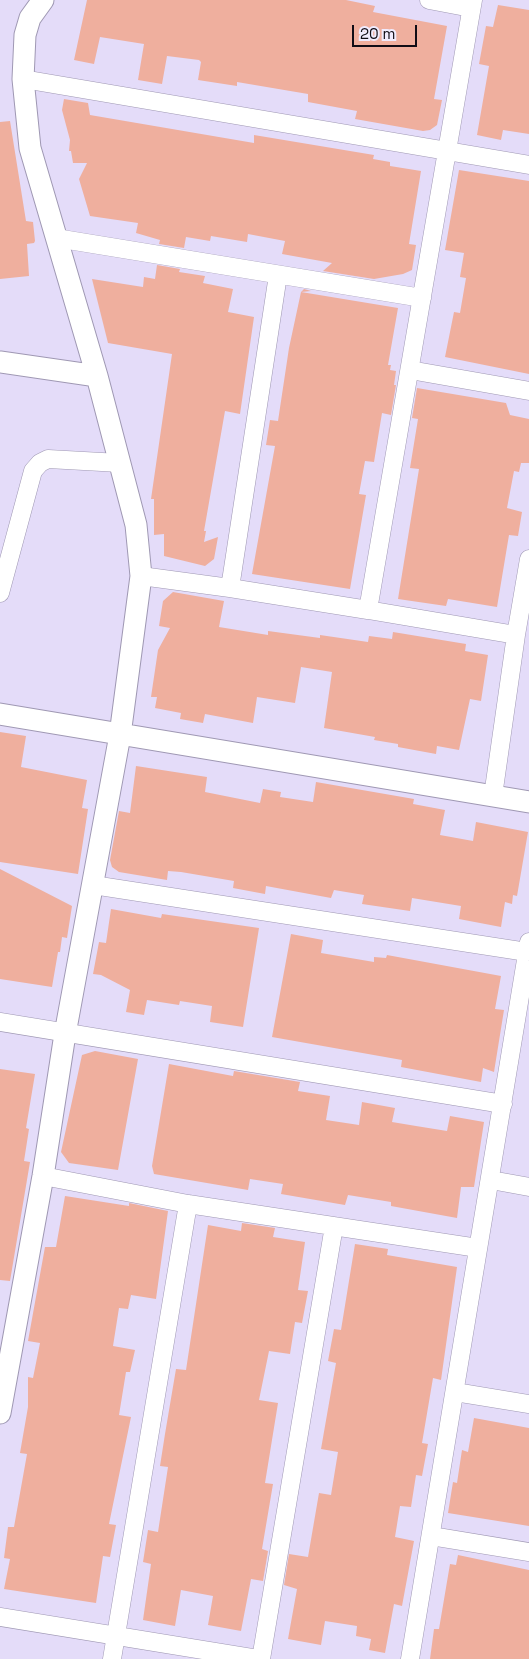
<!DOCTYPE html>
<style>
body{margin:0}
#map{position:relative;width:529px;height:1659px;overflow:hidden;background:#e4dcf9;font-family:"Space Grotesk",sans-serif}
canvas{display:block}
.scale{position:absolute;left:352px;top:25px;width:65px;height:22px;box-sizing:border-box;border:2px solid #100d16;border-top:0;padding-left:6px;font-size:15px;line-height:18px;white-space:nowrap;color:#100d16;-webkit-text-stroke:4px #f0ebfd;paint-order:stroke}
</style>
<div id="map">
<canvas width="529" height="1659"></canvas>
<div class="scale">20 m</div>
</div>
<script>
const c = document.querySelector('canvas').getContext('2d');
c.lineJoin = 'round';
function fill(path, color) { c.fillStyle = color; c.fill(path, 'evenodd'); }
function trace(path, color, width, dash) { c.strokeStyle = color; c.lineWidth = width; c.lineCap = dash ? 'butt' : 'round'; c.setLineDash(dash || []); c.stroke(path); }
const building = new Path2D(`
 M87,0H346L375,6L373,12L447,26L434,99L442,100L437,125L430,130L423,131L355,119L357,111L308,102V94L237,82V86L198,80L201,62L199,60L167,56L162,84L138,80L144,44L100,37L94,64L74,60Z
 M498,5L529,10V134L503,130L501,140L477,135L489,66L479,64L486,26L493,27Z
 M64,99L88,103L90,115L254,143V135L374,155L373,159L390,162V166L421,171L409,244L416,245L412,270L403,274L374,279L323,271L332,263L282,254L285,241L248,234L247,242L211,236L210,241L186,237L184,248L159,244L160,240L136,233L138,223L90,216L79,179L87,163H73L71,151H69L70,140L62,110Z
 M10,121L26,221L33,222L35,241L34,243L27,244L29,276L0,279V122Z
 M459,170L529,181V374L445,357L454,312L460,313L466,278L460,277L464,253L445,250Z
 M157,265L180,269L179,272L205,276L203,283L233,289L228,312L254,317L240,414L225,411L204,531H206L204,542L218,537L214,559L205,566L164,556V534L154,535V499H151L172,354L108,343L92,279L143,287L144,277L155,279Z
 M304,289L311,291L301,292L398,308L388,365H391L390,370L396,371L394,385H396L391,415L382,413L374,462L365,461L359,494L366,495L350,589L252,574L275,446L266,445L270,420L278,421L289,348L301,292Z
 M417,388L506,403L510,415L529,419V463H521L519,472L514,471L507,508L522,512L518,536L509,535L497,607L448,599L446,606L398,599L419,469L410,468L418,419L412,418Z
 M173,592L224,601L219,627L268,635V631L320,638V635L368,642L369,636L392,639L393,632L466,644L465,651L488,655L481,701L470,699L459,750L437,746L436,754L398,747V744L374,740L375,737L324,728L332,672L301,667L295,703L257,697L253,723L205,714L203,723L180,719L181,713L155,708L157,697H151L158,650L170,628L159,626L163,601Z
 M0,732L26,736L21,767L87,780L82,808L88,809L78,874L0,862Z
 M136,766L207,777L205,792L260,803L263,789L281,792L280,797L313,802L316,782L414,799L413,804L445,810L440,835L473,841L476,822L528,832L517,896L513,895L512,904L505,902L501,927L459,919L461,906L412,898L410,911L362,904L364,895L334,890L331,898L266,886L265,894L233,888L234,881L181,872L168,871L167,880L119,872L112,867L110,860L119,811L130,813Z
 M0,869L72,906L67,938L62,937L60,952H58L52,987L0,979Z
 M111,909L161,918L162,914L259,928L243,1027L210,1022L212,1006L180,1001L179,1005L147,1000L144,1015L126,1012L130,990L101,975L93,974L99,942L106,943Z
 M291,934L323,940L321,953L374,962V957L386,958L387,955L501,976L495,1009L504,1010L494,1072L483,1068L481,1082L401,1067L402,1060L272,1037Z
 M95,1051L138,1059L118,1170L69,1163L61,1152L82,1055Z
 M169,1064L233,1076L234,1071L300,1082L298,1091L330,1096L326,1120L359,1125L362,1102L395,1108L392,1122L416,1126L447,1131L450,1116L484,1122L474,1187H461L457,1218L391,1206V1202L348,1195L345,1205L281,1194L283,1184L250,1179L248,1190L154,1174L152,1166Z
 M0,1069L35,1074L26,1128L29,1129L24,1161L30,1162L10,1281L0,1280Z
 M65,1196L129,1206V1203L168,1211L156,1299L131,1295L128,1309L119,1308L113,1346L135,1350L130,1372H126L119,1415L131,1417L109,1524L116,1525L110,1557L103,1556L96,1603L4,1589L10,1559L4,1558L8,1527H14L27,1454L20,1453L28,1407V1377L33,1378L40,1343L28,1341L45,1247H56Z
 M242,1223L275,1228L273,1237L305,1242L298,1290L308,1291L302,1323L295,1322L290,1354L269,1351L259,1400L278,1403L265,1483L273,1484L262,1549L268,1551L263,1581L251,1579L241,1631L208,1625L213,1596L181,1590L175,1626L143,1620L151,1564L143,1562L148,1530L158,1532L168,1467L160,1466L165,1434L176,1369L186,1370L208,1225L241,1231Z
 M355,1244L388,1249L387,1255L457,1267L441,1380L433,1378L422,1443L428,1444L422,1476L416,1475L411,1507L400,1506L395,1537L414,1541L402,1606L394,1604L385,1653L369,1650L371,1639L356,1636L357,1626L325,1621L321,1645L288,1639L297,1589L284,1585L289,1554L308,1557L319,1493L331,1495L338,1452L321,1449L336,1363L328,1361L334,1329L341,1330Z
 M474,1418L529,1428V1526L448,1513L453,1482L457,1483L462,1450L468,1452Z
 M458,1555L529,1570V1659H430L434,1629H439L450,1564L456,1565Z`);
const minor = new Path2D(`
 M429,0L471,8
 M473,0L368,610L516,635L529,559
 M23,79L529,165
 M56,238L422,298
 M410,370L529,391
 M141,576L230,588L278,275
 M230,588L368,610
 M0,593L33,471L40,463L48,459L120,463
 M493,796L516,635
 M93,885L527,952
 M0,1022L503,1104
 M43,1176L188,1204L478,1248
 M491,1180L529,1187
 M455,1392L529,1404
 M431,1536L529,1552
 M0,1617L258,1659
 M112,1659L188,1204
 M261,1659L334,1226
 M410,1659L529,942`);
const tertiary = new Path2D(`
 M0,362L97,376
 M0,714L529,802
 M0,1413L43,1176L65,1034L120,735L141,576L136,525L97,376L30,148L23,79L25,35L30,18L43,0`);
fill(building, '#efaf9e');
trace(minor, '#9f98b3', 19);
trace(tertiary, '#9f98b3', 23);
trace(minor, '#fff', 18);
trace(tertiary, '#fff', 21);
</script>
